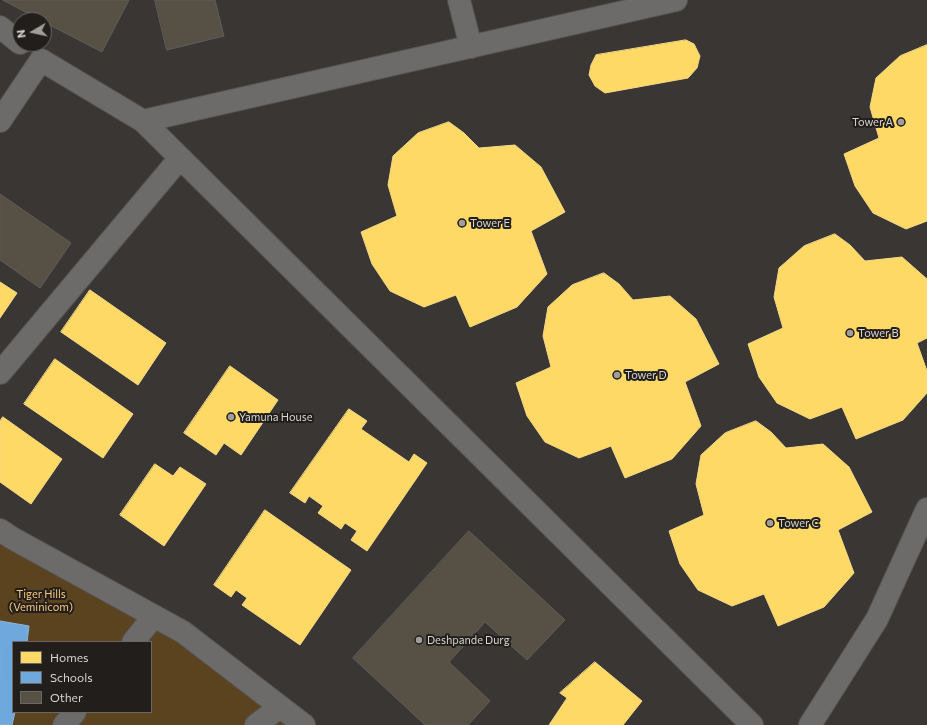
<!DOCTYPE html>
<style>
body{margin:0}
#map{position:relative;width:927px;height:725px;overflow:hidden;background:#393633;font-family:Commissioner,sans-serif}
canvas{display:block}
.legend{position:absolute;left:12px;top:641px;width:140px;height:72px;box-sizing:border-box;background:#211e1b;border:1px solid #6b6764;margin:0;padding:5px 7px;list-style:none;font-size:12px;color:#d9d5d1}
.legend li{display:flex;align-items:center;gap:8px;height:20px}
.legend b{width:20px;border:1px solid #6b6764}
.north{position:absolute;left:12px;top:12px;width:40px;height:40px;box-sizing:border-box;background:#211e1b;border:1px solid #6b6764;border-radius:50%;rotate:261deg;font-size:11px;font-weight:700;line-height:16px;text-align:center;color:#d9d5d1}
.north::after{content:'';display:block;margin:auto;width:14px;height:18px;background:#a19d9a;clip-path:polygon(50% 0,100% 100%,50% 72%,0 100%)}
</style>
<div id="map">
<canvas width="927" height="725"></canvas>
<ul class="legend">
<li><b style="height:11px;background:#ffd966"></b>Homes</li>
<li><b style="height:11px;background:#6fa8dc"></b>Schools</li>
<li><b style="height:11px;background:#575044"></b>Other</li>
</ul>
<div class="north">N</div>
</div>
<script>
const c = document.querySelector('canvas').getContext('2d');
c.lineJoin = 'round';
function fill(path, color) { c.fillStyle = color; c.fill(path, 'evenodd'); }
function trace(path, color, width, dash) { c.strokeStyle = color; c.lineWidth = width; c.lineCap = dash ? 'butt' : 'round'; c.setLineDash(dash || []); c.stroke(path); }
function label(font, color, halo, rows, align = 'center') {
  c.font = font + ' Commissioner,sans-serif'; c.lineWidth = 4; c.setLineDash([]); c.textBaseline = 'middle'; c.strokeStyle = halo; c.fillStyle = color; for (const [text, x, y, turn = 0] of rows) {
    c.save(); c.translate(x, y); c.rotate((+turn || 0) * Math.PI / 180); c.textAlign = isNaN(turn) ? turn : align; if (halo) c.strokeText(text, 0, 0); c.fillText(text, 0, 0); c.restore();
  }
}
const green = new Path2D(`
 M0,530L154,616L304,725H0ZM13,642H151V712H13Z`);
const homes = new Path2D(`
 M686,40L694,44L700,56L697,68L688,78L605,93L595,86L589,75L591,65L596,55Z
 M927,45V221L906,229L873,213L855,186L844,154L879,138L870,107L876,78L900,56Z
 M449,122L464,133L479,148L515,145L541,167L565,212L531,231L547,274L517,307L470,327L456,295L424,307L390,291L372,264L361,232L397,216L388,185L393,156L418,133Z
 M835,234L850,245L865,261L902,257L927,279V338L917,343L927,371V393L903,420L856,439L842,407L810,419L777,403L759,377L748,344L783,328L774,297L779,268L804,246Z
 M604,273L619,284L633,300L670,296L696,319L719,364L685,382L701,426L672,459L625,478L611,446L579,458L545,442L527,416L516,383L551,367L543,336L548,307L572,285Z
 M0,282L17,293L0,318Z
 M90,290L166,343L138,385L61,332Z
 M55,359L133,414L103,458L24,404Z
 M230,366L278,400L241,455L224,443L216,455L184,433Z
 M349,409L367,421L361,429L409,462L414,454L427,463L367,551L351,540L357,531L345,523L341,529L318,513L323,506L309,496L305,503L290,493Z
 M3,417L62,459L31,504L0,482V421Z
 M756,421L771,432L786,448L823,444L849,467L872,512L838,530L854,573L824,607L778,626L764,594L732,606L698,590L680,564L669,531L704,515L696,484L701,455L725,433Z
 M155,464L173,476L180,467L206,484L164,546L120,515Z
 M265,510L351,570L300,645L242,605L247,598L236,590L231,597L214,585Z
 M595,662L642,701L623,725H549L567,698L560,693Z`);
const schools = new Path2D(`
 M0,621L29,626L27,642H13V712H15L12,725H0Z`);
const building = new Path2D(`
 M3,0H129L102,52L44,22V20H41Z
 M155,0H215L224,36L167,50Z
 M0,194L71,243L40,288L0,260Z
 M469,531L565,620L527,660L485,622L449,662L490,701L468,725H425L353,658Z`);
const minor = new Path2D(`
 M459,0L471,47
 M0,27L20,43
 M0,121L41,60L143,121L676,0
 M143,121L752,725
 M0,373L180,158
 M0,530L12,538L183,632L304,725
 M133,642L154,616
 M64,725L75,712
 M256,725L280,707
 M810,725L877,619L927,509`);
const markers = [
 [901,122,4,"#a19d9a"],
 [462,223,4,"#a19d9a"],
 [850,333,4,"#a19d9a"],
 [617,375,4,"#a19d9a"],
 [231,417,4,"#a19d9a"],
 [770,523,4,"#a19d9a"],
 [419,640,4,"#a19d9a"]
];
const poiNames = [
 ["Tower A",893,122,"right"],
 ["Tower E",470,223],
 ["Tower B",858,333],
 ["Tower D",625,375],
 ["Yamuna House",239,417],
 ["Tower C",778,523],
 ["Deshpande Durg",427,640]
];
const parkNames = [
 ["Tiger Hills",41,594],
 ["(Veminicom)",41,607]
];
fill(green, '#5c431f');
fill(homes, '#ffd966');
trace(homes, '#f4d886', 1);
fill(schools, '#6fa8dc');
trace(schools, '#8fb6d9', 1);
fill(building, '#575044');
trace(building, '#605e5b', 1);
trace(minor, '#555350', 24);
trace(minor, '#6c6b69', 22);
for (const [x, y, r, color] of markers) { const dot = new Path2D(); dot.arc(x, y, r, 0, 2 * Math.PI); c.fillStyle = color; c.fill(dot); trace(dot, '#211e1b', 1.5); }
label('11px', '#d9d5d1', '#211e1b', poiNames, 'left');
label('11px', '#fdc880', '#211e1b', parkNames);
</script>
